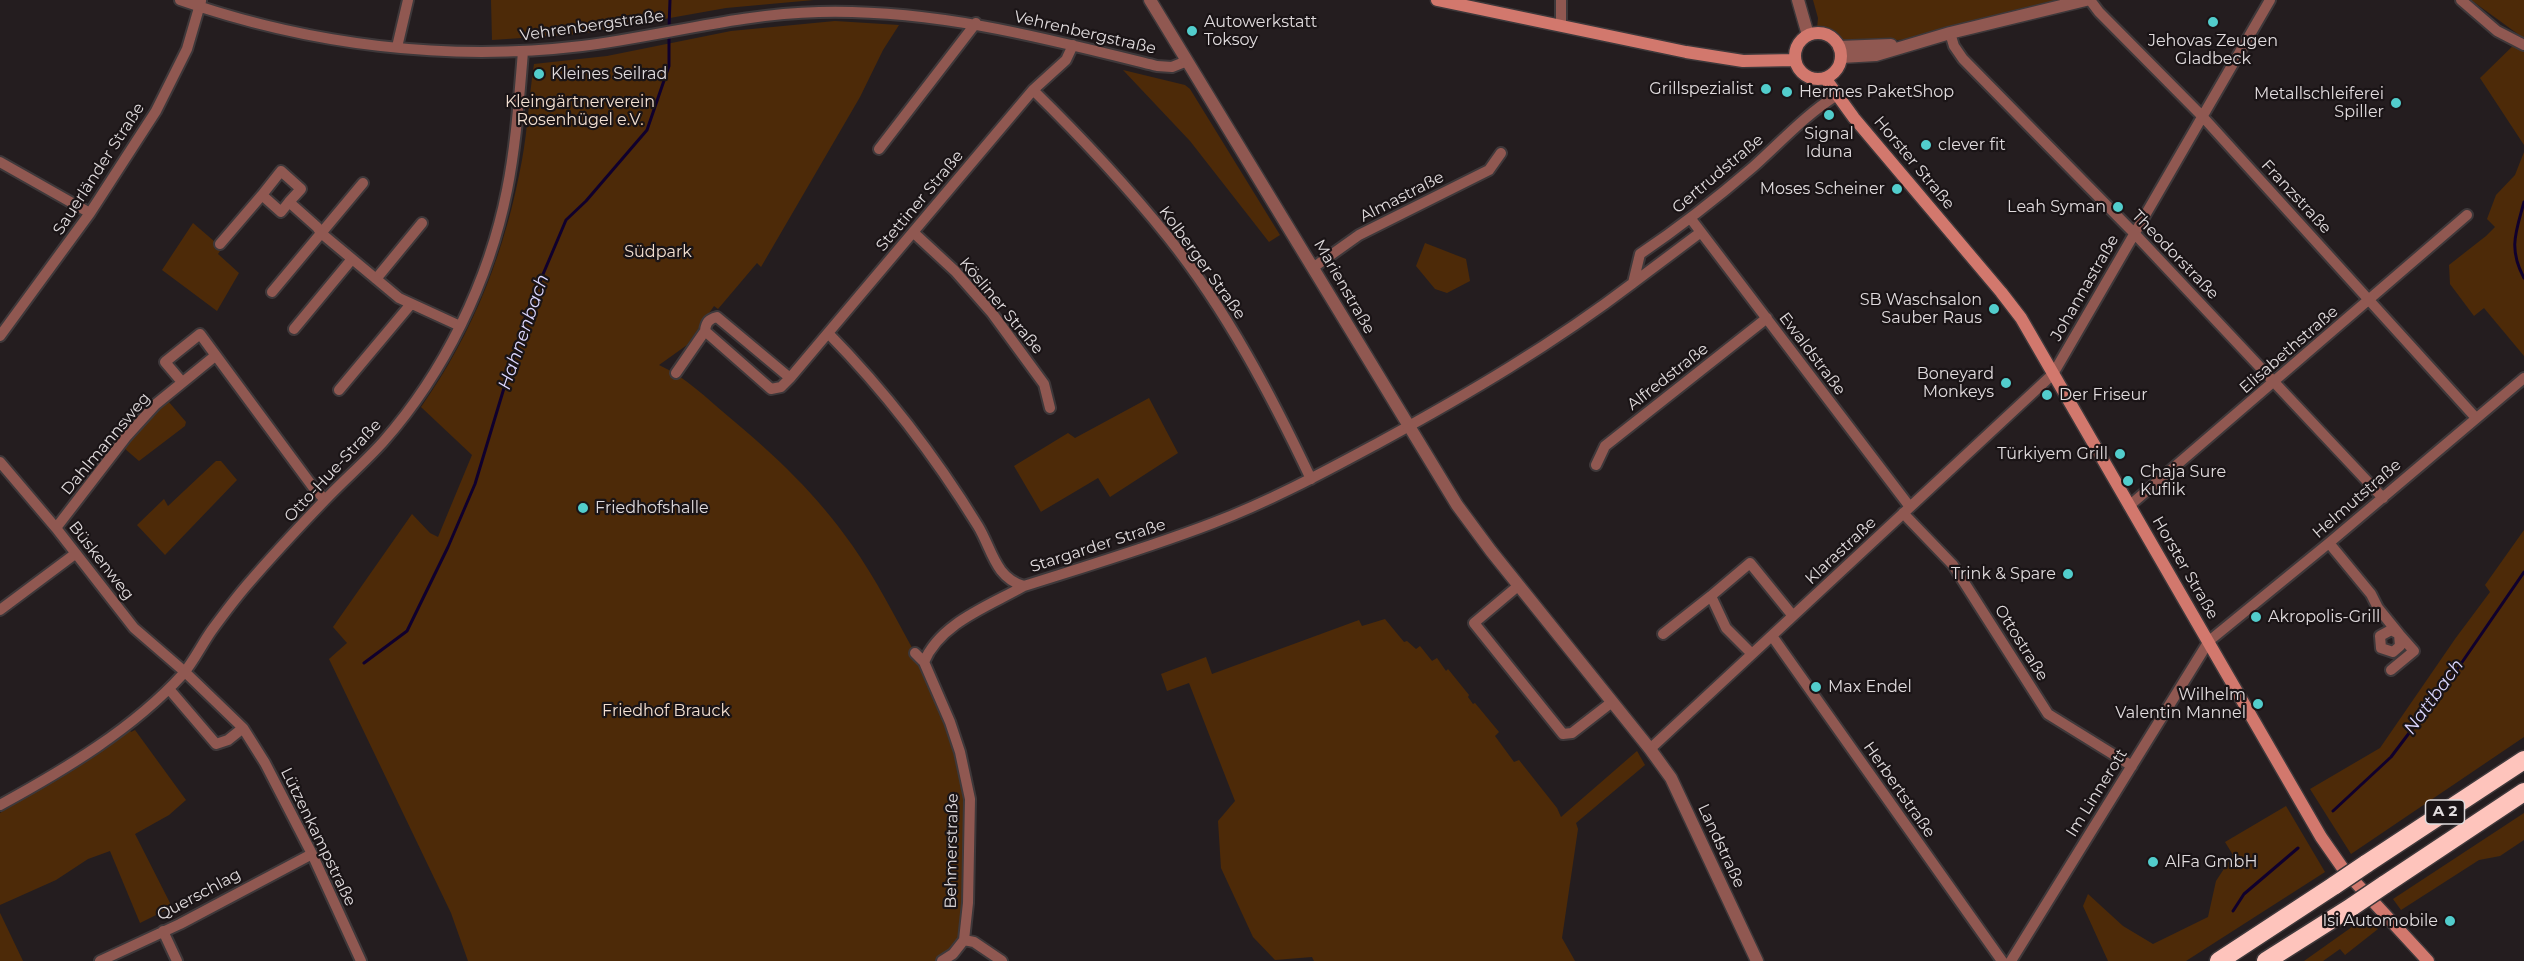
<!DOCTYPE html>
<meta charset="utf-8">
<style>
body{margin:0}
canvas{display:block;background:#241d1f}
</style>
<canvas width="2524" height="961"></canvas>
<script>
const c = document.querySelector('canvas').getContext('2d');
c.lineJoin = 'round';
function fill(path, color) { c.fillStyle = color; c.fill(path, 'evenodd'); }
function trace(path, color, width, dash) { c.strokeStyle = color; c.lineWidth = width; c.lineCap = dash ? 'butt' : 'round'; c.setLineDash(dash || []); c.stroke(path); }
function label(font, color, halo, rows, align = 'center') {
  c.font = font + ' Montserrat,sans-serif'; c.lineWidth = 4.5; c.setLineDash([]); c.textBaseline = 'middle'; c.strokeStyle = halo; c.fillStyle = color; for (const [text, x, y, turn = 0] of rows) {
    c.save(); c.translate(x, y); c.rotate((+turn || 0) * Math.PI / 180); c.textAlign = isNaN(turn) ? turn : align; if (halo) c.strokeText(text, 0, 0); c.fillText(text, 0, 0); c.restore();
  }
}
const green = new Path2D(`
 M491,0H814L726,8L580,34L492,40Z
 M1813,0H2076L1911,39L1842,44L1833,33L1817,29L1818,18Z
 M2471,0H2524V145L2480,78L2522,37Z
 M835,21L899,25L883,50L860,97L761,267L757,263L718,309L714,306L687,345L659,365C686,377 706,398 729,417C775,455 818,496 852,545C876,579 895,617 915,653L924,662L967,777L963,941L942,961H468L451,913L329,659L347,643L333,627L412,514L430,533L438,537L472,455L421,407C474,332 506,249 522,160C528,128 529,96 534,64L607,56L731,31Z
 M1123,70L1185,85L1190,89L1280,235L1269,242L1190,141Z
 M2524,152V356L2484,308L2474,316L2450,284L2449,265L2486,236L2495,227L2487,219L2496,195L2515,175Z
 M193,223L222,248L218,254L239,273L217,311L162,270Z
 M1425,243L1466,259L1470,281L1447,293L1435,289L1416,266Z
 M1149,398L1178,453L1110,497L1098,478L1039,513L1041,512L1014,466L1068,433L1075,438Z
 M168,401L186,422L185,426L139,461L124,448Z
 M216,461H221L237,480L165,555L137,525L164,499L168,506Z
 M2524,530V737L2351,854L2310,789L2380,748L2455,639L2490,592L2485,585Z
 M1385,619L1404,642L1407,641L1416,649L1420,646L1432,661L1437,658L1446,671L1448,669L1469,695L1468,697L1473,704L1475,703L1499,732L1495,736L1514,762L1519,760L1557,808L1561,817L1637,751L1645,765L1576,823L1578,829L1562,938L1575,961H1314L1312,957L1275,960L1253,937L1221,868L1218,821L1235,801L1189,683L1167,691L1161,674L1206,657L1212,674L1359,620L1362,626Z
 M129,729L131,732L135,730L186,800L169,815L135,834L172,907L140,923L110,851L88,859L56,880L0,905V813L81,764Z
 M2286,806L2325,872L2186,961H2108L2083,906L2088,894L2123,926L2153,944L2208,917L2216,881L2233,855L2225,842Z
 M2524,813V840L2500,856L2479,860L2401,910L2393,899Z
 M0,913L1,915L23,961H0Z
 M2366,917L2378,929L2345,955L2340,949L2323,961H2304Z`);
const stream = new Path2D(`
 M669,28L670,0
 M2524,202C2516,232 2508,248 2524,278
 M364,663L407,631L448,547L475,484L527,312L566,220L586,201L647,130L669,66V35
 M2333,811L2391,757L2456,671L2524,572
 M2233,911L2244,894L2298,848`);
const minor = new Path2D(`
 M180,0C309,45 447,62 582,46C662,36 738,14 819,12C935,9 1045,38 1157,66L1172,67L1187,61
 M2090,0L2099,12L2202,116L2476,418
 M2461,0L2497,31L2524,45
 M1561,25V0
 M1950,33L1954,46L1963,59L2134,233L2383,498
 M397,47L408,0
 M1033,90C1081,137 1126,185 1168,237C1227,311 1271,395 1311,479
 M879,149L976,23
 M0,162L90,213
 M289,202L281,212L262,195L281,171L301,189L289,202L317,227L321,233L399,298L460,326
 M1691,219L1910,507
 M914,233L955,271L992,313L1044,384L1050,408
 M220,244L262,195
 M1314,267L1359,235L1489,170L1501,153
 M376,279L422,223
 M1633,283L1701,232
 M272,292L363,183
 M717,317L790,378L781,387L771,389L705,331C706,322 709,319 717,317Z
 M294,329L352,259
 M828,333C886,392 935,456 978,526C992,549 995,578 1024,586C1087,566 1151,547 1213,523C1271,501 1326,471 1380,442C1468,394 1553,344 1633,283L1640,254C1680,227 1717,198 1753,167C1781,142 1805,115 1837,95
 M0,336L90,213L156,111L187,49L201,1
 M676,373L705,331
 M790,378L1033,90L1066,60L1073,45
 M182,382L165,362L200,334L313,487L325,500
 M339,390L411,304
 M0,462L56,528L134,628L185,672L243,728L265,763L312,854L361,961
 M1596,465L1605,446L1767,318
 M2129,506L2467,215
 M1903,513L1953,565L2048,714L2132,766
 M56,528L126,437L156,404L215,356
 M2329,543L2371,594L2378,608L2399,634L2400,646L2393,652L2381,648L2380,636L2391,630L2399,634L2414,651L2391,670
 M1518,586L1474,623L1563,734L1572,733L1612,702
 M0,610L75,554
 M1663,634L1711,596
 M1772,636L2002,961
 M915,653L924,662L950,722L960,752L970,799L968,903L964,940L953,954L942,961
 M1752,654L1726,628L1711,596L1750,563L1793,616
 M924,662C940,623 989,606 1024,586
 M169,689L216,744L228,740L243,728
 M1650,749L2053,374L2270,0
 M0,805C64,770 133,729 183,674C194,661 202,644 212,630C223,615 235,599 247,585C272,556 299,527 325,500C344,480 365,462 383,442C444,373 489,281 507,190C516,145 519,98 523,52
 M163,931L177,961
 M964,940L974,942L1002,961
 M100,961L180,924L312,854
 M2011,961L2209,641L2329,543L2524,378`);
const tertiary = new Path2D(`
 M1150,0L1457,505L1491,551L1650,749L1671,778L1757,961
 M1798,0L1808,35
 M1839,47L1891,45
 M1841,57L1876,55L1950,33L2086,0`);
const secondary = new Path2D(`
 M1437,0L1686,52L1743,61L1795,60
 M1795 56a23 23 0 1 1 46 0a23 23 0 1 1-46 0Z
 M1825,78L1854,118L2001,292L2021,318L2321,837L2344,870L2428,961`);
const motorway = new Path2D(`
 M2366,864L2524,760
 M2384,885L2524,792
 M2219,961L2335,885
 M2266,961L2353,906`);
const motorwayBridge = new Path2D(`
 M2335,885L2366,864
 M2353,906L2384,885`);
const markers = [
 [2213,22,6,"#52cdcc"],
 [1192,31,6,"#52cdcc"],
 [539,74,6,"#52cdcc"],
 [1766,89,6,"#52cdcc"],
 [1787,92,6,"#52cdcc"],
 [2396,103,6,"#52cdcc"],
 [1829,115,6,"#52cdcc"],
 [1926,145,6,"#52cdcc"],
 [1897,189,6,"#52cdcc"],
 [2118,207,6,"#52cdcc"],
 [1994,309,6,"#52cdcc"],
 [2006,383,6,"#52cdcc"],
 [2047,395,6,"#52cdcc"],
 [2120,454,6,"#52cdcc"],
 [2128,481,6,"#52cdcc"],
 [583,508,6,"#52cdcc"],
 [2068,574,6,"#52cdcc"],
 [2256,617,6,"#52cdcc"],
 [1816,687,6,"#52cdcc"],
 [2258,704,6,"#52cdcc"],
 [2153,862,6,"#52cdcc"],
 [2450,921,6,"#52cdcc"]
];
const shields = [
 [2445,812,39]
];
const shieldNames = [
 ["A 2",2445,812]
];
const poiNames = [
 ["Autowerkstatt",1204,22],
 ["Toksoy",1204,40],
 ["Jehovas Zeugen",2213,41,"center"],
 ["Gladbeck",2213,59,"center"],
 ["Kleines Seilrad",551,74],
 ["Grillspezialist",1754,89,"right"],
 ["Hermes PaketShop",1799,92],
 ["Metallschleiferei",2384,94,"right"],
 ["Spiller",2384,112,"right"],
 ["Signal",1829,134,"center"],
 ["Iduna",1829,152,"center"],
 ["clever fit",1938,145],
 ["Moses Scheiner",1885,189,"right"],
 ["Leah Syman",2106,207,"right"],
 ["SB Waschsalon",1982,300,"right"],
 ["Sauber Raus",1982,318,"right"],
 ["Boneyard",1994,374,"right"],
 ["Monkeys",1994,392,"right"],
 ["Der Friseur",2059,395],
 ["Türkiyem Grill",2108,454,"right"],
 ["Chaja Sure",2140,472],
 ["Kuflik",2140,490],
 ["Friedhofshalle",595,508],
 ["Trink & Spare",2056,574,"right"],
 ["Akropolis-Grill",2268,617],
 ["Max Endel",1828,687],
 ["Wilhelm",2246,695,"right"],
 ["Valentin Mannel",2246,713,"right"],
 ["AlFa GmbH",2165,862],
 ["Isi Automobile",2438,921,"right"]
];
const streetNames = [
 ["Vehrenbergstraße",592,26,-8],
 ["Vehrenbergstraße",1085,33,13],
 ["Horster Straße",1914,163,50],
 ["Sauerländer Straße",99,169,-57],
 ["Gertrudstraße",1718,174,-40],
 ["Almastraße",1402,197,-27],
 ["Franzstraße",2296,197,47],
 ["Stettiner Straße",920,201,-50],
 ["Theodorstraße",2175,255,46],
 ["Kolberger Straße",1202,263,54],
 ["Marienstraße",1344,287,60],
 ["Johannastraße",2085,288,-60],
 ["Kösliner Straße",1001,306,50],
 ["Elisabethstraße",2289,350,-41],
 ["Ewaldstraße",1812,354,53],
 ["Alfredstraße",1668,377,-38],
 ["Dahlmannsweg",106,444,-50],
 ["Otto-Hue-Straße",333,471,-47],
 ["Helmutstraße",2357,499,-41],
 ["Stargarder Straße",1098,546,-18],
 ["Klarastraße",1841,551,-43],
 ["Büskenweg",101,561,52],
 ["Horster Straße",2185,568,60],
 ["Ottostraße",2021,643,58],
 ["Herbertstraße",1899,790,55],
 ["Im Linnerott",2097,793,-58],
 ["Lützenkampstraße",318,837,64],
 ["Landstraße",1721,846,65],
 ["Behmerstraße",952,851,-89],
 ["Querschlag",199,895,-28]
];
const parkNames = [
 ["Kleingärtnerverein",580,102],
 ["Rosenhügel e.V.",580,120],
 ["Südpark",658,252],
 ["Friedhof Brauck",666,711]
];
const waterNames = [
 ["Hahnenbach",524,332,-71],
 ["Nattbach",2434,697,-54]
];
fill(green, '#4d2a08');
trace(stream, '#10002d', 3);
trace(minor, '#3e383a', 14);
trace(tertiary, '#3e383a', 15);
trace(secondary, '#3e383a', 15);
trace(motorway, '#3e383a', 21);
trace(minor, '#905851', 10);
trace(tertiary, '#905851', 12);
trace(secondary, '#d2786d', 12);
trace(motorway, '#fec4bc', 18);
trace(motorwayBridge, '#3e383a', 21, []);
trace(motorwayBridge, '#fec4bc', 18);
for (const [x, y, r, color] of markers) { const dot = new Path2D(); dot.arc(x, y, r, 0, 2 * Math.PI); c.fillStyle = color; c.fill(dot); trace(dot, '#1a1416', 2); }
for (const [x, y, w] of shields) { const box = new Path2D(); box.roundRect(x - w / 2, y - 12, w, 24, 4.5); c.fillStyle = '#1a1416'; c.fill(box); trace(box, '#e0dbdd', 1.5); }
label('bold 15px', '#e0dbdd', null, shieldNames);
label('16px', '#e0dbdd', '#1a1416', poiNames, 'left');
label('16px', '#e0dbdd', '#1a1416', streetNames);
label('16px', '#f2dfd1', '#1a1416', parkNames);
label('italic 18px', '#dbd6fe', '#1a1416', waterNames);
</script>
